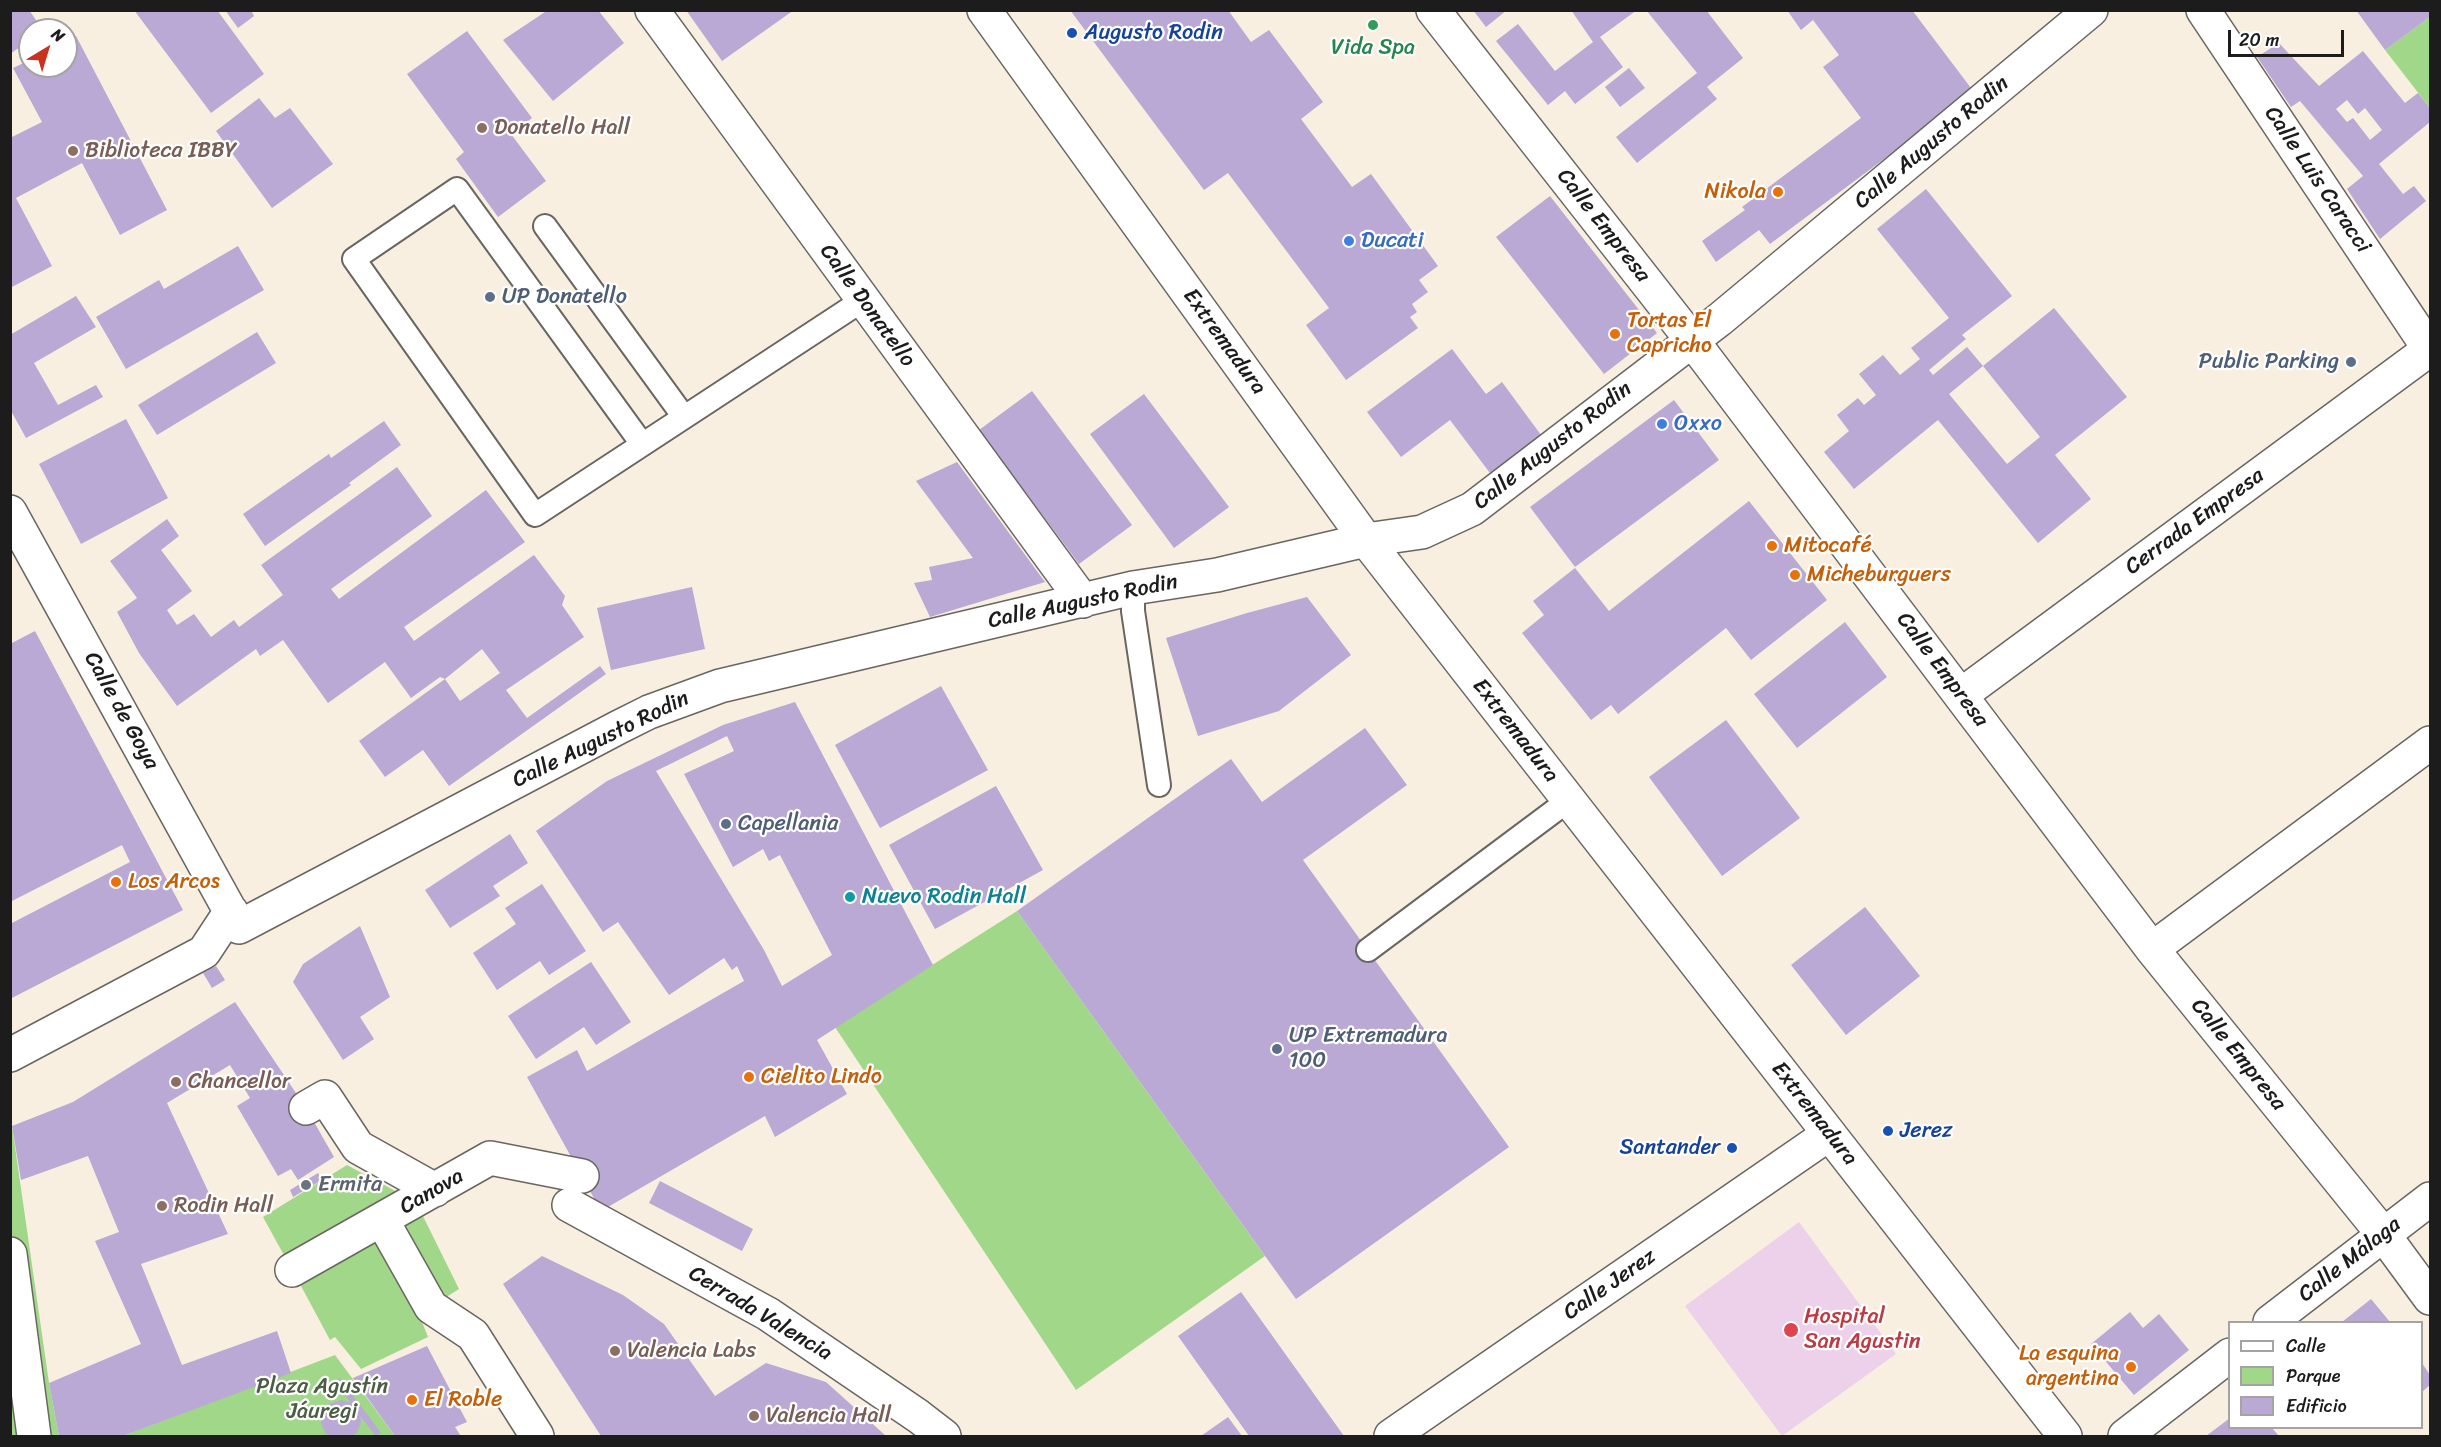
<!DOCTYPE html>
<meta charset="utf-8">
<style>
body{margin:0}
#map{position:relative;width:2441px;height:1447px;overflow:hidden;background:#f8efe0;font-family:Sriracha,sans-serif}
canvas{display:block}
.frame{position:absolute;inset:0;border:12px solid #1c1c1c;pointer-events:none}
.legend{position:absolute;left:2228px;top:1321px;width:195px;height:108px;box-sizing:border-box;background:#fff;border:2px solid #a4a4a4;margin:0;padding:8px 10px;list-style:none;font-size:18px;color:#1c1c1c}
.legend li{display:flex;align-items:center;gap:12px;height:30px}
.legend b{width:30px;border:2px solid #a4a4a4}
.north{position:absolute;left:18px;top:18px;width:60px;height:60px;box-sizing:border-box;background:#fff;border:2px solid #a4a4a4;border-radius:50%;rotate:38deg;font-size:16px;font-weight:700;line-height:24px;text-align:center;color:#1c1c1c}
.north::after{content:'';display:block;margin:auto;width:21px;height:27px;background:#c8321e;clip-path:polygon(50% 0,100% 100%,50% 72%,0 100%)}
.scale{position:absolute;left:2228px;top:30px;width:116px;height:27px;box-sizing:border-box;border:3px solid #1c1c1c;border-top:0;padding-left:8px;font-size:18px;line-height:21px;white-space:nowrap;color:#1c1c1c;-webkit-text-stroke:4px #fff;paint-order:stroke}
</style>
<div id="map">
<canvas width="2441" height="1447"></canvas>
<div class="frame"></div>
<ul class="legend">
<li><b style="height:8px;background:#fff"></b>Calle</li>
<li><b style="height:16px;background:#a1d788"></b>Parque</li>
<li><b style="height:16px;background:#baa8d5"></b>Edificio</li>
</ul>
<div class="north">N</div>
<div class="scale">20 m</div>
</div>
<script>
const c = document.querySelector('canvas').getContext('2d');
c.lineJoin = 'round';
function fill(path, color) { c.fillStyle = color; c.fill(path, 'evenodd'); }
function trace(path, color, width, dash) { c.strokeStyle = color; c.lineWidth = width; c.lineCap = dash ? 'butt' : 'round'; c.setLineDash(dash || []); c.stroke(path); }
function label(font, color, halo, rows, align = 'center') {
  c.font = font + ' Sriracha,sans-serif'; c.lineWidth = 4.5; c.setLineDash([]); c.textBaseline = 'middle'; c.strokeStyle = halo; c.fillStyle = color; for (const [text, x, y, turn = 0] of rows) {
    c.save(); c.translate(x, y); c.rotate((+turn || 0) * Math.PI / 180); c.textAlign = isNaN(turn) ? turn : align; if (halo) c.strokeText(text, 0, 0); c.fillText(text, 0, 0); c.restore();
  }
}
const built = new Path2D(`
 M1799,1222L1896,1354L1782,1436L1685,1306Z`);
const green = new Path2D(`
 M2430,17V108L2385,50Z
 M1017,911L1265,1256L1076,1390L835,1027Z
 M12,1126L49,1383L59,1436H11L10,1127Z
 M347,1165L414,1201L291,1268L263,1217Z
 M416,1202L459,1289L432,1306L384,1221Z
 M382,1221L428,1337L361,1369L335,1337L330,1340L293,1271Z
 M335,1355L395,1436H123Z`);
const building = new Path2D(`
 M10,10H29L43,30H30V40L10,54Z
 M134,10H217L264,74L211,113Z
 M225,10H251L254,16L238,28Z
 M548,10H598L624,43L553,101L503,40Z
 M686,10H794L722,61Z
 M1070,10H1228L1251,42L1269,30L1323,102L1301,119L1352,187L1371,174L1438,266L1419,280L1428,292L1412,304L1417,312L1410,317L1418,328L1346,380L1306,325L1329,308L1228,173L1204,190Z
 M1473,10H1507L1486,27Z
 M1571,10H1637L1600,37L1623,67L1575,104L1565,91L1548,105L1496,41L1518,24L1555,71L1593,42Z
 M1646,10H1706L1743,58L1707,87L1717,99L1637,163L1616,137L1697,73Z
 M1787,10H1912L1974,92L1770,244L1759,230L1716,262L1702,241L1745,210L1742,207L1861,118L1823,67L1839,55L1813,20L1801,30Z
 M2356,10H2430V17L2385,50Z
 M467,31L532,118L511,134L546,181L498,217L456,159L464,152L407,74Z
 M76,36L167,210L120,235L82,163L16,198L52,266L10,288V138L42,122L13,68L30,60V66H66V41Z
 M2279,43L2319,86L2363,51L2405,103L2418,93L2430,108V122L2379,164L2403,194L2414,186L2426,201L2380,239L2347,189L2363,176L2300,101L2291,107L2257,57ZM2347,100L2358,114L2365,108L2382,130L2370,140L2353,118L2347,122L2336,109Z
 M1629,68L1645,88L1620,107L1605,87Z
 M259,98L275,118L290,108L333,164L272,208L216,131Z
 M1926,189L2012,296L1962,335L1966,339L1929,370L1933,375L1967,347L1983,366L2054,308L2127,397L2055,455L2091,499L2038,543L1938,420L1854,489L1824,452L1849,431L1837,415L1858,398L1864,405L1876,395L1859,374L1883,355L1900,375L1920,359L1911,348L1949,318L1877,229ZM1983,366L2040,437L2007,464L1949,394Z
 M1550,196L1657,333L1604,374L1496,237Z
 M238,246L264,290L126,369L96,317L159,280L164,289Z
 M76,296L96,327L34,363L58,405L96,385L103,397L26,438L10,409V335Z
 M257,332L276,363L157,435L138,405Z
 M1452,349L1486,394L1502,382L1541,435L1490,473L1450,420L1401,457L1367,412Z
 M1032,391L1132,525L1079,564L979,430Z
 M1144,394L1229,507L1174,548L1090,434Z
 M1674,400L1719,460L1575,567L1530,507Z
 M126,419L168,498L81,544L39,464Z
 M384,421L401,445L349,483L351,485L265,546L243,514L329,454L331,458Z
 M957,462L1045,582L930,617L914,583L932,580L929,567L973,558L916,481Z
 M397,467L432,516L331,589L339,599L486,490L525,542L404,627L414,641L534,555L565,596L562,605L584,637L506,690L527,718L600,666L606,674L449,786L423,750L385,777L359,741L445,679L440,677L411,698L385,662L328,703L283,640L260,656L256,649L177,706L139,653L117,612L137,598L110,561L167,519L179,536L161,550L192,591L167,610L177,625L194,614L211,637L234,620L239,627L283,595L261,565ZM482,649L500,673L460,701L445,679Z
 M1749,501L1827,600L1751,660L1726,628L1618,714L1611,705L1591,720L1522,633L1544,615L1533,601L1575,568L1609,611Z
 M692,587L705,649L611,670L597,608Z
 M1307,597L1351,655L1279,711L1198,736L1166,638L1247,613Z
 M1845,622L1887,677L1797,748L1754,694Z
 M35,631L183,910L10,999V924L130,862L122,845L10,902V644Z
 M941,686L988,770L880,828L835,745Z
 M795,702L933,965L817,1040L847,1094L775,1137L765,1116L601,1211L527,1077L577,1050L587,1071L744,981L737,966L732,970L724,958L669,995L618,922L603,932L536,831L607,781L723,725ZM727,736L734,751L684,774L733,867L763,849L769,861L780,855L832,955L782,986L764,950L656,771Z
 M1726,720L1800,818L1722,876L1649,777Z
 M1365,728L1407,785L1303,860L1509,1147L1296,1299L1017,911L1231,759L1262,802Z
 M996,786L1043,870L935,929L889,845Z
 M510,834L528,863L493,886L500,896L450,928L425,890Z
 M542,884L586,951L549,975L540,961L497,990L473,953L516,924L505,908Z
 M1865,907L1920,976L1846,1035L1791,965Z
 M360,926L390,997L360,1017L374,1039L343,1060L293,982L303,964Z
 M591,962L631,1022L596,1045L584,1027L536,1059L508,1016Z
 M216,966L225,980L212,988L203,973Z
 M235,1002L306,1108L334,1157L298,1180L291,1169L278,1176L237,1106L250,1098L230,1065L167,1103L228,1234L141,1264L182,1365L277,1331L291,1373L123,1436H59L49,1383L141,1344L95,1241L119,1232L88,1156L21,1180L12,1126L73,1102Z
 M318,1173L322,1180L293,1197L290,1190Z
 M660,1181L753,1229L742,1251L649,1203Z
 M542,1256L623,1295L664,1324L715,1396L766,1363L826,1382L886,1436H601L503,1284Z
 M1241,1292L1344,1436H1249L1178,1336Z
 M2371,1299L2390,1322H2342Z
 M2130,1312L2143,1328L2159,1314L2189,1350L2134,1395L2091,1344Z
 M427,1346L467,1422L455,1427L461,1436H395L353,1378Z
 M2422,1363L2430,1375V1385L2422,1392Z
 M340,1378L381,1433L376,1436L360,1416L361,1422L357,1433L351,1436H331L326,1434L321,1423L323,1412L330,1404L341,1400L351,1403L335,1381Z
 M1228,1417L1242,1436H1201Z
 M2230,1418V1428H2272L2279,1436H2206Z`);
const lane = new Path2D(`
 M545,226L684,417
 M642,444L457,189L354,259L535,515L863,300
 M1133,588V611L1159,785
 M1368,950L1569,800`);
const street = new Path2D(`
 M652,10L1083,601
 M1433,10L1691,339L2152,949L2383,1234L2430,1298
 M2203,10L2430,350
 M10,512L239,927L619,727L649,712L720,686L1133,588L1217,575L1366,540L1422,532L1472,509L1719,320L2091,10
 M1961,695L2430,349
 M2152,949L2430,743
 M10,1055L204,952L231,911
 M306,1108L325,1097L358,1147L435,1190
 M569,1205L768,1314L918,1416L944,1436
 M382,1220L431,1307L473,1335L537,1436
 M10,1254L34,1436
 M292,1270L490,1158L582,1176
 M2270,1322L2430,1199
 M1391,1436L1829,1134
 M2125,1436L2230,1355`);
const primary = new Path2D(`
 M984,10L1366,540L2065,1436`);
const markers = [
 [1373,25,6,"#2e9e5b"],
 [1072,33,6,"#1a4fb4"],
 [482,128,6,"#8d6e63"],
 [73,151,6,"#8d6e63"],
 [1778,192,6,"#e8710a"],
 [1349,241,6,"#3f7fe0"],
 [490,297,6,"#5c6f8a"],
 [1615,334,6,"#e8710a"],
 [2351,362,6,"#5c6f8a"],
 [1662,424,6,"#3f7fe0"],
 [1772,546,6,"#e8710a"],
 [1795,575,6,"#e8710a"],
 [726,824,6,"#5c6f8a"],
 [116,882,6,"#e8710a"],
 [850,897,6,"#0f9aa8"],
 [1277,1049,6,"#5c6f8a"],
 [749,1077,6,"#e8710a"],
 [176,1082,6,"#8d6e63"],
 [1888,1131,6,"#1a4fb4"],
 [1732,1148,6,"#1a4fb4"],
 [306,1185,6,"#6b7280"],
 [162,1206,6,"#8d6e63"],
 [1791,1330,8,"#e0444e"],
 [615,1351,6,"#8d6e63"],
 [2131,1367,6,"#e8710a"],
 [412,1400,6,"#e8710a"],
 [754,1416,6,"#8d6e63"]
];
const transitNames = [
 ["Augusto Rodin",1084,33],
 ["Jerez",1900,1131],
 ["Santander",1720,1148,"right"]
];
const leisureNames = [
 ["Vida Spa",1373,48]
];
const educationNames = [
 ["Donatello Hall",494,128],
 ["Biblioteca IBBY",85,151],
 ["Chancellor",188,1082],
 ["Rodin Hall",174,1206],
 ["Valencia Labs",627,1351],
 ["Valencia Hall",766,1416]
];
const streetNames = [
 ["Calle Augusto Rodin",1932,143,-40],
 ["Calle Luis Caracci",2317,180,56],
 ["Calle Empresa",1603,226,52],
 ["Calle Donatello",867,306,54],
 ["Extremadura",1224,342,54],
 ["Calle Augusto Rodin",1553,446,-38],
 ["Cerrada Empresa",2195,522,-36],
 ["Calle Augusto Rodin",1083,602,-12],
 ["Calle Empresa",1942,670,53],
 ["Calle de Goya",121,711,61],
 ["Extremadura",1515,731,52],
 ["Calle Augusto Rodin",601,740,-26],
 ["Calle Empresa",2238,1055,51],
 ["Extremadura",1814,1114,52],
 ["Canova",432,1192,-30],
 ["Calle Málaga",2350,1260,-38],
 ["Calle Jerez",1610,1285,-35],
 ["Cerrada Valencia",760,1314,31]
];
const foodNames = [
 ["Nikola",1766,192,"right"],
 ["Tortas El",1627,321],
 ["Capricho",1627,346],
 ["Mitocafé",1784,546],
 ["Micheburguers",1807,575],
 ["Los Arcos",128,882],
 ["Cielito Lindo",761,1077],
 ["La esquina",2119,1354,"right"],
 ["argentina",2119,1379,"right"],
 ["El Roble",424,1400]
];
const shopNames = [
 ["Ducati",1361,241],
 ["Oxxo",1674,424]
];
const serviceNames = [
 ["UP Donatello",502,297],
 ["Public Parking",2339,362,"right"],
 ["Capellania",738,824],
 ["UP Extremadura",1289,1036],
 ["100",1289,1061]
];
const cultureNames = [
 ["Nuevo Rodin Hall",862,897]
];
const worshipNames = [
 ["Ermita",318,1185]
];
const healthNames = [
 ["Hospital",1804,1317],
 ["San Agustin",1804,1342]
];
const parkNames = [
 ["Plaza Agustín",322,1387],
 ["Jáuregi",322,1412]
];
fill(built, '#edd0e9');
fill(green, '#a1d788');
fill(building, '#baa8d5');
trace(lane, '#696661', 26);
trace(street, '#696661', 36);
trace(primary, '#696661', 36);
trace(lane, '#fff', 22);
trace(street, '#fff', 33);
trace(primary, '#fff', 33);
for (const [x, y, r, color] of markers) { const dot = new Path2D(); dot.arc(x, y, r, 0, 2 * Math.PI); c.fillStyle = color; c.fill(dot); trace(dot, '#fff', 2); }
label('22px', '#164399', '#fff', transitNames, 'left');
label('22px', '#27864d', '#fff', leisureNames);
label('22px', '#785e54', '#fff', educationNames, 'left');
label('22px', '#1c1c1c', '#fff', streetNames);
label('22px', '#c56008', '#fff', foodNames, 'left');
label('22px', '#366cbe', '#fff', shopNames, 'left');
label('22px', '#4e5e75', '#fff', serviceNames, 'left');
label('22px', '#0d838f', '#fff', cultureNames, 'left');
label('22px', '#5b616d', '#fff', worshipNames, 'left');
label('22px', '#be3a42', '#fff', healthNames, 'left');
label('22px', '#4b5d42', '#fff', parkNames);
</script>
